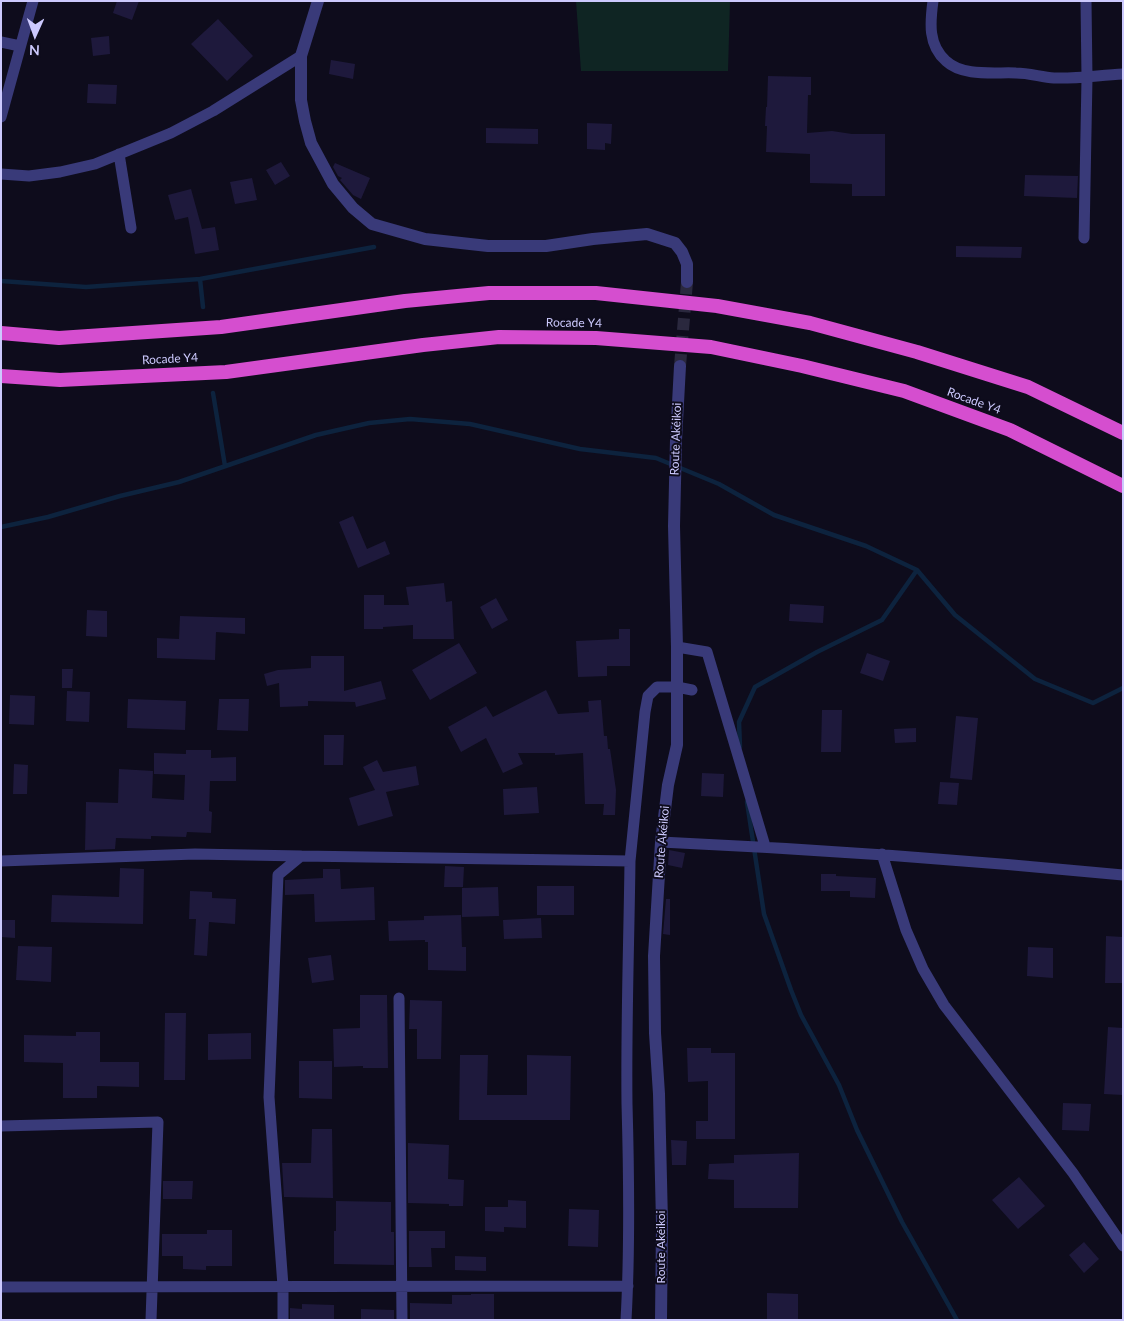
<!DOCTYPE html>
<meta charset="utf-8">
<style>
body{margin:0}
#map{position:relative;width:1124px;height:1321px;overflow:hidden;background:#0e0c1c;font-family:Lato,sans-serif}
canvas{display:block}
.frame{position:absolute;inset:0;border:2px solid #ccc9fd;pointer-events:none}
.north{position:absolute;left:10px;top:10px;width:50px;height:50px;-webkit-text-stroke:4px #0e0c1c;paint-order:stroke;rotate:182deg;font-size:14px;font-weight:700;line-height:20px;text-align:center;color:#ccc9fd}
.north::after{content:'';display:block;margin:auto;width:18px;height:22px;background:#ccc9fd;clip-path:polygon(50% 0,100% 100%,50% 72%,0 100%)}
</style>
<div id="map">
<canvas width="1124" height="1321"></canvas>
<div class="frame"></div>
<div class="north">N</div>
</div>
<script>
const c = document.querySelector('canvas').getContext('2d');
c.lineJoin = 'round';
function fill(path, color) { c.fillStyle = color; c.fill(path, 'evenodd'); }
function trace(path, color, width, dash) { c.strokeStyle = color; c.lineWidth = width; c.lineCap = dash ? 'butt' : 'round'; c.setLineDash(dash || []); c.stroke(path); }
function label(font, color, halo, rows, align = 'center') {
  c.font = font + ' Lato,sans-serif'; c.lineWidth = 4; c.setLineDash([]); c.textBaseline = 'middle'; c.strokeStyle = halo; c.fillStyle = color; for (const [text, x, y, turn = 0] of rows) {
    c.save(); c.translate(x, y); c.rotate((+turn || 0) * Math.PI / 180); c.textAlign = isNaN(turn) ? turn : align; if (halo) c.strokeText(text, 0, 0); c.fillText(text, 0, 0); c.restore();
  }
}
const green = new Path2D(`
 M576,1H730L728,71H581Z`);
const stream = new Path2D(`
 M200,279L203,307
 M1,281L86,287L200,279L374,247
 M213,393L225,466
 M1,527L48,517L120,496L179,482L316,435L369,423L410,419L470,424L580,449L656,458L719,484L774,515L866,546L917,570L955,615L1035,679L1093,703L1123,688
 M740,747L739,722L755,687L817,652L882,620L917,570
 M747,802L764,914L791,990L801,1015L839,1085L857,1130L902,1222L957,1320`);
const building = new Path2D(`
 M117,1H139L132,20L113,13Z
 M218,19L253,56L227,81L191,44Z
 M109,36L110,54L93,56L91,38Z
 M331,60L355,64L353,79L329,74Z
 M768,76L811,77V95H808L807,133L832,131L852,134H885V196H852V184L810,183V154L766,152L767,126H765L766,107H767Z
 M88,84L117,85L116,104L87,103Z
 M587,123L612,124L611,144L605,143V150L587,149Z
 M486,128L538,129V144L486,143Z
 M281,162L290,176L275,185L266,170Z
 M335,163L370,178L361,199L353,195L340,180L342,178L338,176L333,167Z
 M1025,175L1078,176L1077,198L1024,196Z
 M252,178L257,200L235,204L230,182Z
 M191,189L202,229L215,227L219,250L195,254L188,217L175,220L168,195Z
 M956,246L1022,247L1021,258L956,257Z
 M353,516L367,549L385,541L390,554L358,568L339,522Z
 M444,583L446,602L452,601L454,639H413V625L383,627V629H364V595H384V605H409L406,587Z
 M496,598L508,620L492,629L480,607Z
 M790,604L824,606L823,623L789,621Z
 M87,610L107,611V637L86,636Z
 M180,616L245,618V634L216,632L215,660L157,658V638L179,639Z
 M619,629H630V666H607V676L578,677L576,641L619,639Z
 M459,643L477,673L430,700L412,670Z
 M867,653L890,661L883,681L860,673Z
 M311,656H344V691L381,681L386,699L356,707L355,702L308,701V706L280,707L279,683L267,686L264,674L278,670L311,668Z
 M62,669H73L72,688H62Z
 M546,690L558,714L589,712L588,701L601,700L604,736H607L608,749H610L616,790L615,815H603L604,804H585L583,753L555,755V753H518L523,764L503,773L486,738L461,752L448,727L486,706L493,717Z
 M67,691L90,692L89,722L66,721Z
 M10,695L35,696L34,725L9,724Z
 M128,699L186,701L185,730L127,728Z
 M219,699H249L248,731L217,730Z
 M822,710H842L841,752H821Z
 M956,716L978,718L972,780L950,778Z
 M916,728V742L895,743L894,729Z
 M324,735H344L343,765H324Z
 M186,750H211V758L236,757V781H210L209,811L212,812L211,833L187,832L186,837L151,836V839L116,838L115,849L85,850L86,802L118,803L119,769L153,771L152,798L184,800L185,775L154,774V753L186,754Z
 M377,760L383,772L416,766L419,785L386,792L393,816L358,826L349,798L375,790L363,767Z
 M14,764L28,765L27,794H13Z
 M702,773L724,774L723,797L701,796Z
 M940,782L959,783L957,805L938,804Z
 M537,787L539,813L504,815L503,789Z
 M669,850L685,853L682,868L668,865Z
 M445,866L464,867L463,887H444Z
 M120,868L144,869L143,924L51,922L52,895L119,897Z
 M323,869H340L341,889L374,887L375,920L315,922L314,894L285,895V880L323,878Z
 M821,874H836V876L876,878L875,898L850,897V891H821Z
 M537,886H574V915H537Z
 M498,887L499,916L462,917V888Z
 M190,891L212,892V898L236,899L235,924L209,922L207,956L194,955L196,919H189Z
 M666,899H670V935L663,934Z
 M461,915L462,947H466V971L428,970V942H425V940L389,941L388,921L424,920V916Z
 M541,918L542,938L504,939L503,920Z
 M1,920H15V938L1,937Z
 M1106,936L1123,937V983H1105Z
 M18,946L52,947L51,982L16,980Z
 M1028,947L1053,948V978L1027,976Z
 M331,955L334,980L312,983L308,958Z
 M360,995H387L388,1068H363V1066L334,1067L333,1029L360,1028Z
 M410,1000L442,1001L441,1059H417V1029H409Z
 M165,1013H186L185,1080H164Z
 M1108,1027L1123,1028V1095L1104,1094Z
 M76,1032H100V1062H139V1087L97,1086V1098H63V1063L24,1062V1035L76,1036Z
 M251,1033V1059L208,1060V1034Z
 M687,1048H711V1053H735V1139H696V1121H708V1081L688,1082Z
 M460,1055H488L487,1095H527V1055L571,1056L570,1120H459Z
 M299,1061H332V1099L299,1098Z
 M1063,1103L1091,1104L1089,1131L1062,1130Z
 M312,1129H332L333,1198L284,1197L282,1163H311Z
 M671,1140L687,1141L686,1165H672Z
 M408,1143L449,1145L448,1179L464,1180L463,1206H449V1204L408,1203Z
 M799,1153L798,1208H734V1180L708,1179L709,1164L734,1163V1155Z
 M1019,1177L1045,1206L1018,1229L992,1200Z
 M163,1181H193L192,1199H163Z
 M508,1200L526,1201V1228L504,1227V1232L485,1231V1207H508Z
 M336,1201L391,1202V1232H394V1265L334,1264V1231H336Z
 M569,1209L599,1210L598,1247L568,1246Z
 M207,1230H232V1266H206V1270L183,1269V1256H162V1234H207Z
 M409,1231H445V1248H431L432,1267H409Z
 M1084,1242L1099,1259L1084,1273L1069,1255Z
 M455,1256L486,1257V1271L455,1270Z
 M767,1293L798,1294V1320H767Z
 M471,1294H494V1320H410V1303L452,1304V1295H471Z
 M302,1304L334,1305V1320H290V1308L302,1309Z
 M361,1309L394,1310V1320H361Z`);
const tertiaryTunnel = new Path2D(`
 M680,366L687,282`);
const minor = new Path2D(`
 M933,1C930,23 928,45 946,61C963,77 995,72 1016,73C1029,73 1041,77 1054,78C1077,79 1100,75 1123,74
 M1,42L20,46
 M1,117L33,1
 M119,154L131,228
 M1,174L29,176L60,172L95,164L171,133L213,111L301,56
 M1084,238L1087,78L1086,1
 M677,647L707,652L765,846
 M661,842C815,849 969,860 1123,875
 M882,854L906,930L923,969L944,1005L1073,1173L1123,1246
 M1,861L195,854L301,856
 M630,861L645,712L648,696L657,687H677L692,690
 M399,998L402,1320
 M1,1126L158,1122L151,1320
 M1,1287L628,1286
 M283,1320V1286L269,1097L278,875L301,856L630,861C629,942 626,1023 627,1104C629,1175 630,1249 626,1320`);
const tertiary = new Path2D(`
 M318,1L301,56V100L305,121L311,143L333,184L353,208L372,224L425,239L488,246H546L593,239L647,234L675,243L682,252L687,264V282
 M661,1320L662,1223L659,1094L655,1033L654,956L661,842L668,785L677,745V647L674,526L676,440L680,366`);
const trunk = new Path2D(`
 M1,333L59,338L221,327L405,301L489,293H596L717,306L810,323L917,352L1028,387L1123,433
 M1,376L60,380L226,372L423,345L499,337L596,338L711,347L802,366L904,391L1010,430L1123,486`);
const streetNames = [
 ["Rocade Y4",574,323,1],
 ["Rocade Y4",170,359,-3],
 ["Rocade Y4",974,401,20],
 ["Route Akéikoi",676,439,-88],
 ["Route Akéikoi",662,842,-85],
 ["Route Akéikoi",661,1247,-90]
];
fill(green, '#0f2523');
trace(stream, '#0d233e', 4.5);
fill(building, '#1e193c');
trace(tertiaryTunnel, '#2a283e', 12, [12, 6]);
trace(minor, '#393a79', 11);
trace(tertiary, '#393a79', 12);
trace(trunk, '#d54ecf', 14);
label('12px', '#ccc9fd', '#0e0c1c', streetNames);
</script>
